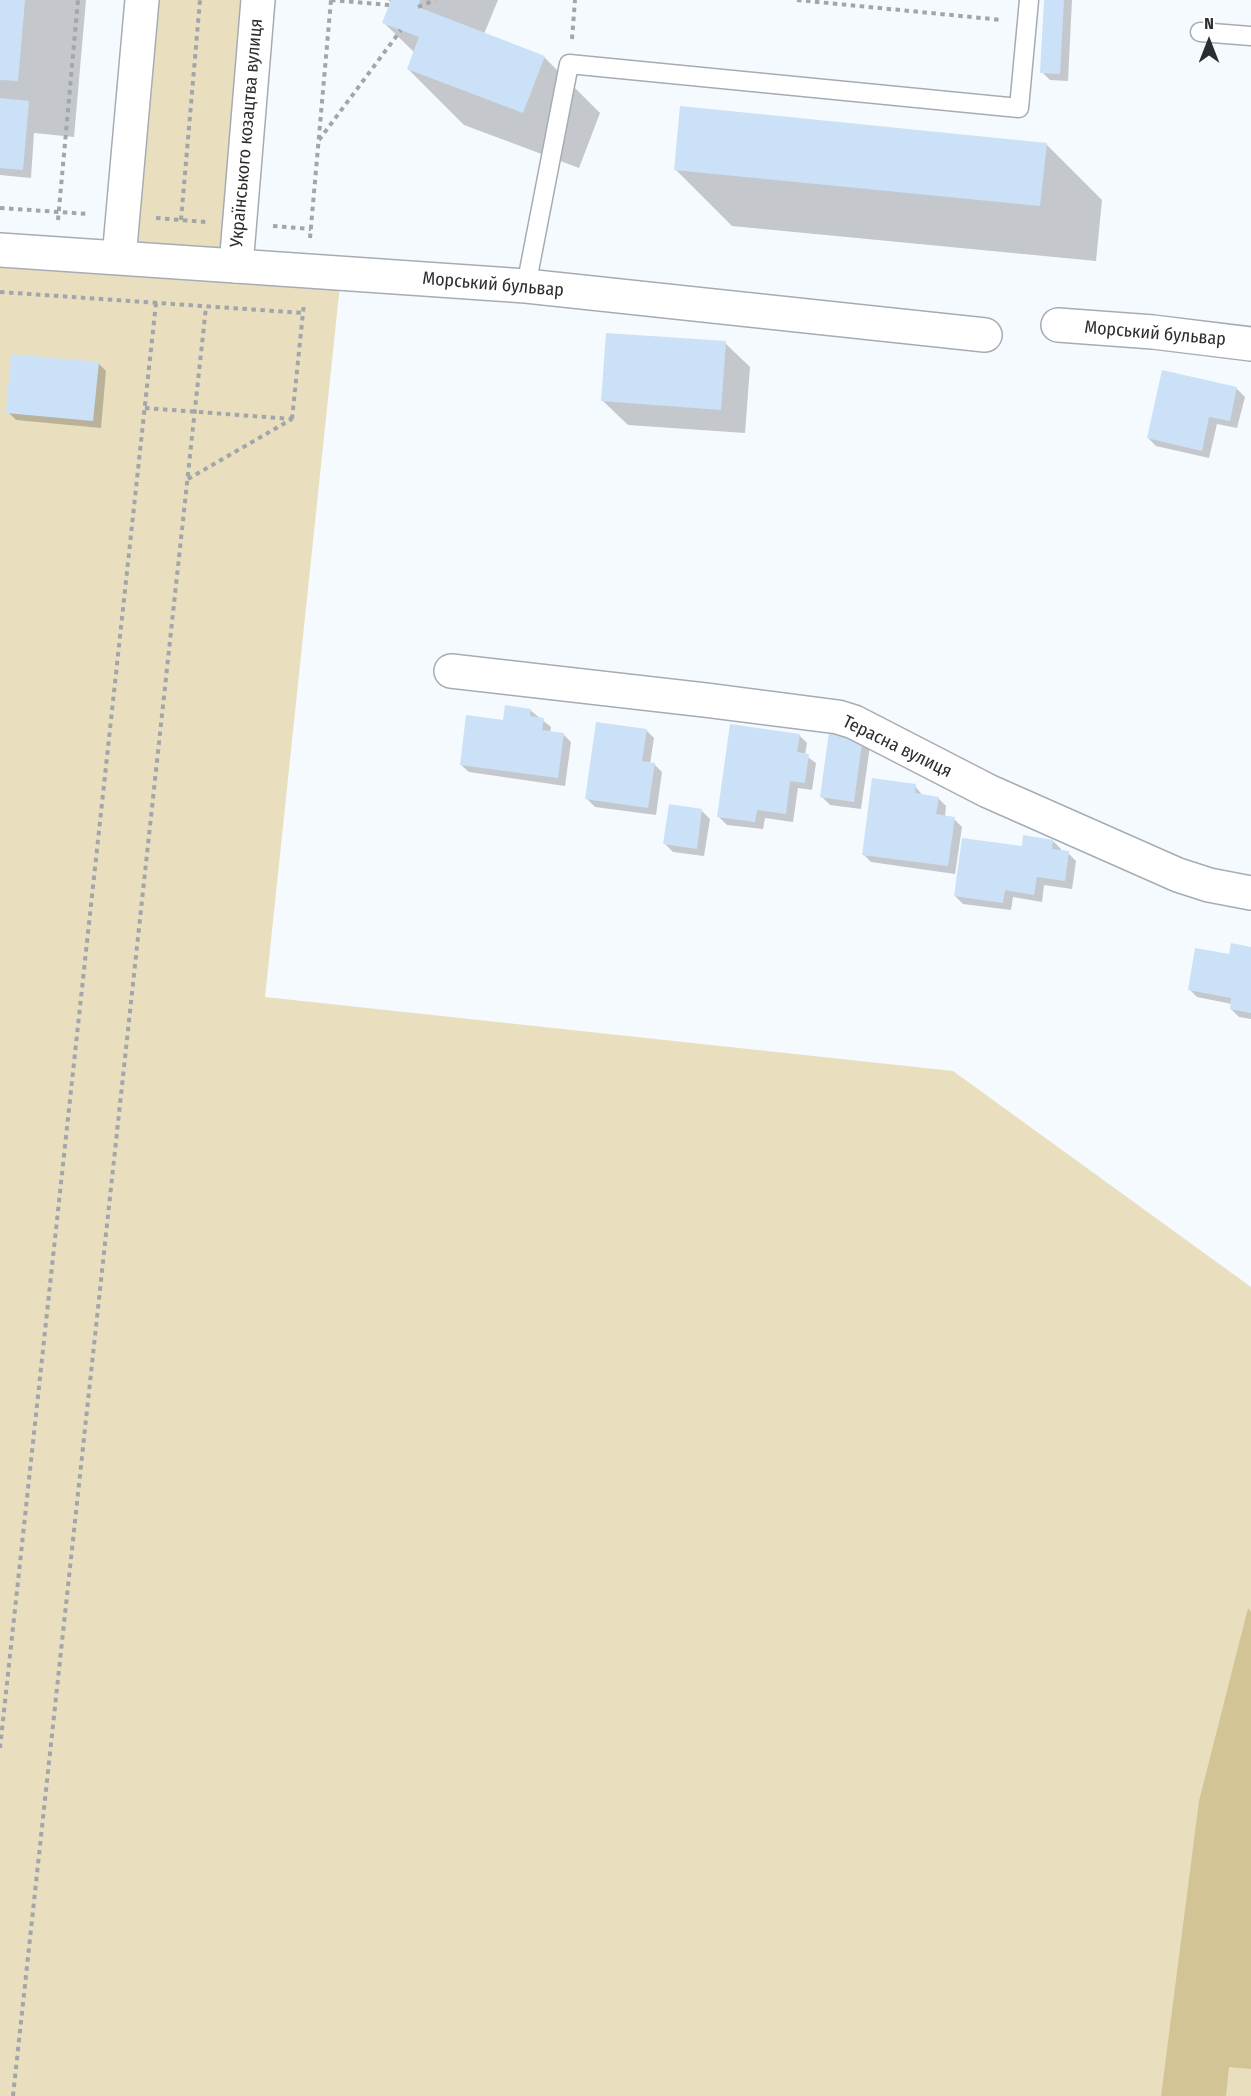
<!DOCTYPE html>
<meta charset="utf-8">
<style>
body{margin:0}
#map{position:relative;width:1251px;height:2096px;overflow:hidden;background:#f5faff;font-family:"Fira Sans Condensed",sans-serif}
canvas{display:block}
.north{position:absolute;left:1179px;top:12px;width:60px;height:60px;-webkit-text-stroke:4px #fff;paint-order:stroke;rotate:0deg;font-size:16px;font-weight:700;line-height:24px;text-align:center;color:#2b2e31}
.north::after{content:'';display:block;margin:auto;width:21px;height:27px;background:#2b2e31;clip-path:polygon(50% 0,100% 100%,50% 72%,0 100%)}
</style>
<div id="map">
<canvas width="1251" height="2096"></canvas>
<div class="north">N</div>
</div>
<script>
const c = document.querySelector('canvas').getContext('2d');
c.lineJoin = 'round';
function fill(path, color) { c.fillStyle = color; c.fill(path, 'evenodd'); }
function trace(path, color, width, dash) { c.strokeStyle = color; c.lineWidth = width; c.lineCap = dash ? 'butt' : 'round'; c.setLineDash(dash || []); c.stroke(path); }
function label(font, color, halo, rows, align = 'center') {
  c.font = font + ' "Fira Sans Condensed",sans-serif'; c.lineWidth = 6; c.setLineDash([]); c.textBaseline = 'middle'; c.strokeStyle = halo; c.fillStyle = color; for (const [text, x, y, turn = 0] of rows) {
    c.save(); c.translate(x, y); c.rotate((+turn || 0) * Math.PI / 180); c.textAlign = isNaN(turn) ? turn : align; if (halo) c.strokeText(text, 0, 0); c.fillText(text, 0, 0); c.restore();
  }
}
const green = new Path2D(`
 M151,0H248L226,251L129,246Z
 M0,263L340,285L265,997L953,1071L1251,1287V2096H0Z`);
const forest = new Path2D(`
 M1248,1608L1251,1612V2069L1229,2067L1226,2096H1161L1199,1801Z`);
const shadow = new Path2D(`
 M0,0H86L74,137L34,133L31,178L0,175Z
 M388,0H498L484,34L544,57L600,113L579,168L464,125L408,69L415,53L384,23L391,3Z
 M1046,0H1072L1068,81L1050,80L1042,72Z
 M1046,144L1102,200L1096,261L732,226L676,170Z
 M725,343L750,367L745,433L628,425L603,401Z
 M98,363L106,371L101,428L16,420L8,412Z
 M1163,372L1237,389L1245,397L1237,428L1217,424L1209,458L1156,446L1148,438Z
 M530,710L551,727L550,733L563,734L571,742L565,786L469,772L461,765L504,721Z
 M646,730L654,738L650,764H654L662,772L656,815L595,807L587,799Z
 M830,734L870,746L861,809L830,805L822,797Z
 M799,735L807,743L805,755L816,763L812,790L798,788L793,822L765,818L763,829L727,825L719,817Z
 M915,786L923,796L938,798L946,806L945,817L954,819L962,827L955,874L871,862L863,854Z
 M702,811L710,819L704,856L673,852L665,844Z
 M1053,841L1061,849L1060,852L1068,853L1076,861L1072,889L1044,885L1042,902L1013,897L1011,910L963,904L955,896L1023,848Z
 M1251,948V1019L1239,1017L1231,1009L1232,1004L1197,997L1189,989L1230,956Z`);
const building = new Path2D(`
 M0,0H25L18,81L0,80Z
 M391,0H420L418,7L545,56L523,113L407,69L419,37L382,23Z
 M1044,0H1064L1060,74L1040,73Z
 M0,98L29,101L23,170L0,168Z
 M680,106L1047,143L1040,206L674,170Z
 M606,333L726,341L721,410L601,401Z
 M11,354L99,362L93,421L6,413Z
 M1162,370L1237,387L1230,421L1209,417L1202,451L1147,438Z
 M505,705L531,709L530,716L544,718L542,730L564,733L558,778L460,765L466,715L503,720Z
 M596,722L647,729L642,761L655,763L648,808L585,799Z
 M730,724L800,734L797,752L809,754L805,783L790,781L786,814L757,810L755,822L717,817Z
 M829,732L863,736L854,802L820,797Z
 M872,778L916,784L915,793L939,797L936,814L955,817L948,866L862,855Z
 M669,804L702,809L697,849L663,844Z
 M1023,835L1053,840L1052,849L1069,851L1065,881L1037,877L1034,895L1005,890L1003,903L954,896L962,838L1022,846Z
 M1231,943L1251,947V1013L1230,1009L1231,998L1188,990L1195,948L1229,954Z`);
const path = new Path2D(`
 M331,0L389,5
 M797,0L1002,20
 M418,7L435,0
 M572,39L575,0
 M319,140L401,30
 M0,208L89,214
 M156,218L206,222
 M58,220L78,0
 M181,220L200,0
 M273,226L311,229
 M310,238L331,0
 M0,292L303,313
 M145,408L292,419
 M292,419L304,303
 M188,479L292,419
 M0,1748L156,303
 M13,2096L206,307`);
const service = new Path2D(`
 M1200,32L1251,36
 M526,286L569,64L1019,108L1029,0`);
const minor = new Path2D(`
 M236,266L526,286L985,335
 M1058,325L1153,332L1251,344
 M451,671L705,700L838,717L854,722L988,791L1178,875L1209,885L1251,893`);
const tertiary = new Path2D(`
 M0,250L236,266L258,0
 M119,258L142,0`);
const streetNames = [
 ["Українського козацтва вулиця",247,133,-85],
 ["Морський бульвар",493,285,5],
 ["Морський бульвар",1155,334,5],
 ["Терасна вулиця",897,747,26]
];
fill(green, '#e9dfbf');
fill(forest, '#d2c495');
fill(shadow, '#0003');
fill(building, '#cbe1f7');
trace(service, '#a5acb4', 21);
trace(minor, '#a5acb4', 36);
trace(tertiary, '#a5acb4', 36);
trace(path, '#a2a6aa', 4, [4.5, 4.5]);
trace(service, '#fff', 18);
trace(minor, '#fff', 33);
trace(tertiary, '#fff', 33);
label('18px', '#2b2e31', '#fff', streetNames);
</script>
